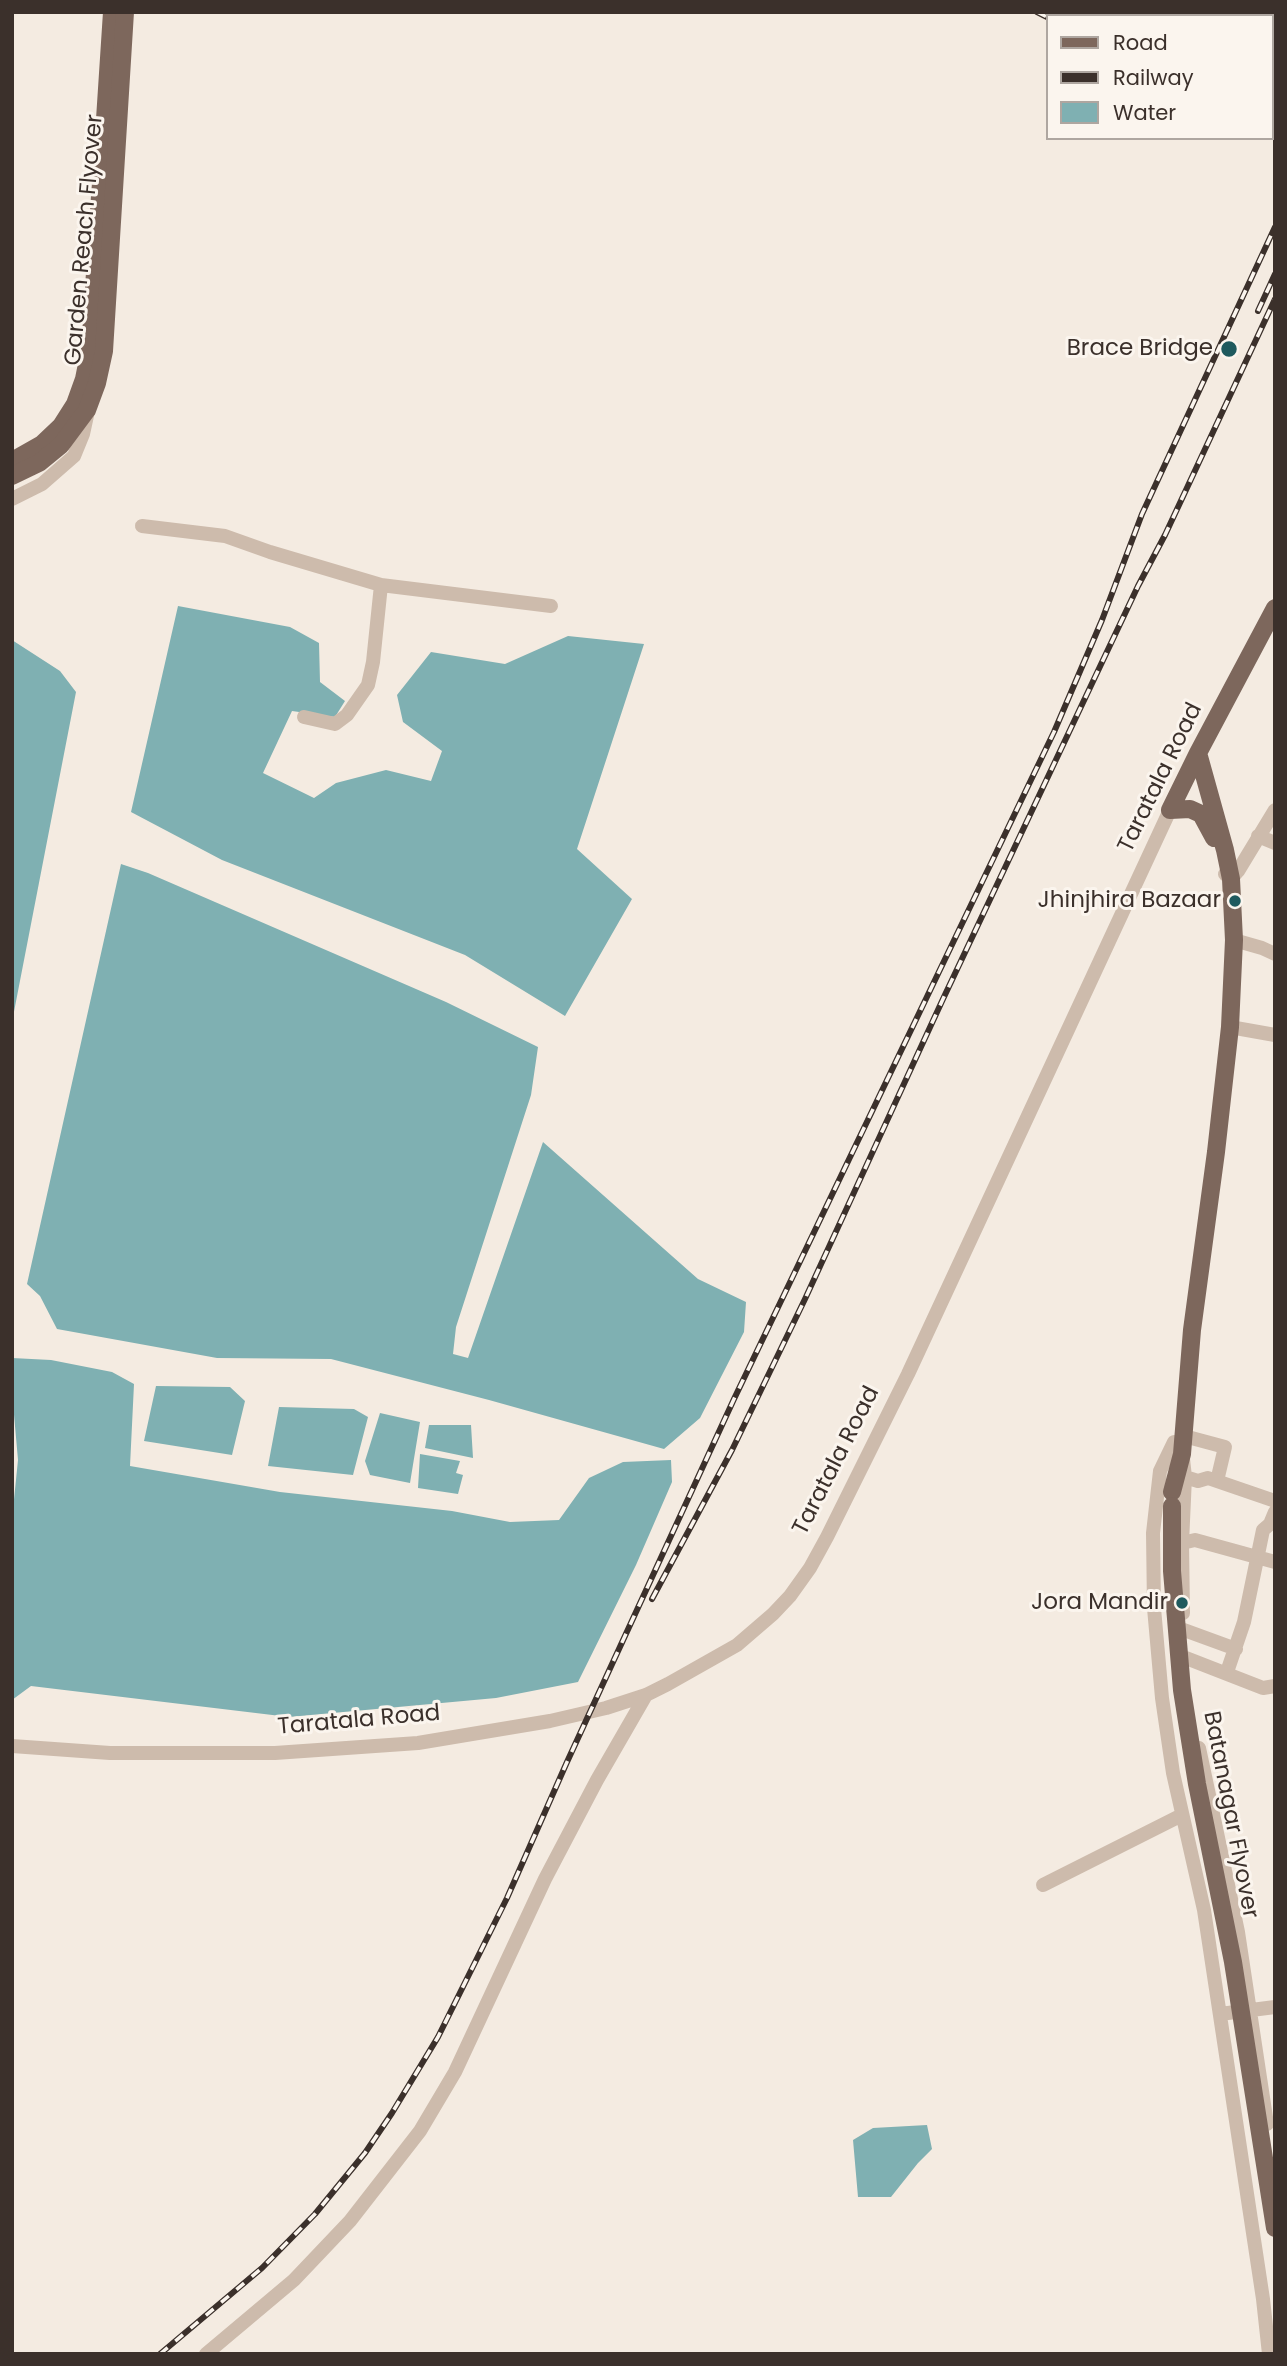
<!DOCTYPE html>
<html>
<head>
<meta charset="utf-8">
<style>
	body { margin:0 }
	#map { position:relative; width:1287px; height:2366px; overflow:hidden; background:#f4ebe1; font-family:Poppins,sans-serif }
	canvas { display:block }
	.frame { position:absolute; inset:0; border:14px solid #3b302b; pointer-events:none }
	.legend { position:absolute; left:1046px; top:14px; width:228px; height:126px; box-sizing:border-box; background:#fbf5ee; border:2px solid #aea6a0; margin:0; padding:9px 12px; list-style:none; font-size:21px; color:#3b302b }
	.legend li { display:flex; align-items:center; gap:14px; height:35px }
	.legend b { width:35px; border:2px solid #aea6a0 }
</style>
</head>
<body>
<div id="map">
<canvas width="1287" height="2366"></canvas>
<div class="frame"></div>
<ul class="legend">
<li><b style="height:9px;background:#7d675c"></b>Road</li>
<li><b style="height:9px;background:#3b302b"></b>Railway</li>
<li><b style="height:19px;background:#7fb0b2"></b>Water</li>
</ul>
</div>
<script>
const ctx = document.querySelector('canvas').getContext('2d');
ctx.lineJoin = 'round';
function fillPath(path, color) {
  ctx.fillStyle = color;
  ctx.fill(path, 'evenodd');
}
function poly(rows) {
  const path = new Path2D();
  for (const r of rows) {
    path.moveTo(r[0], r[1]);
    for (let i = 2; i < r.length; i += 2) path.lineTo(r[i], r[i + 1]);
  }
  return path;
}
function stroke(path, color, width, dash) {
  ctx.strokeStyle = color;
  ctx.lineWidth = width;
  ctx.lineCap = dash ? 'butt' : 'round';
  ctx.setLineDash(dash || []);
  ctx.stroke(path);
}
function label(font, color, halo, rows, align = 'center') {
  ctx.font = font + ' Poppins,sans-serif';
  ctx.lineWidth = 6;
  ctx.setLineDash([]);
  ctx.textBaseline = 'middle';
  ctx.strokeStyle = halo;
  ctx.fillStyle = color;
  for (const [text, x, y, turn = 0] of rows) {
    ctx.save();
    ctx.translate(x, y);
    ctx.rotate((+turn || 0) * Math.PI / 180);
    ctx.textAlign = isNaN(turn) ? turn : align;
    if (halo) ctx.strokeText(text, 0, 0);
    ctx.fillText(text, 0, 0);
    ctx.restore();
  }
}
const water = poly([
	[178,606,290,627,319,643,320,682,345,701,335,717,292,711,263,773,314,798,336,783,386,770,431,781,442,751,403,722,397,695,431,652,505,664,568,636,644,644,577,849,632,899,565,1016,465,955,222,860,131,812],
	[12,640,60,671,76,692,12,1022],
	[121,864,148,873,446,1002,538,1047,531,1095,456,1327,453,1354,468,1358,543,1142,698,1279,746,1302,744,1332,700,1418,664,1449,489,1400,331,1359,217,1358,57,1329,40,1296,27,1284],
	[12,1358,51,1360,112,1372,134,1384,130,1466,280,1492,452,1511,510,1522,559,1520,589,1478,623,1462,671,1460,672,1482,636,1565,578,1682,496,1698,289,1717,31,1686,12,1700,12,1519,18,1460,12,1392],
	[156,1386,230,1387,245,1401,232,1455,144,1441],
	[279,1407,354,1409,368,1417,353,1475,268,1466],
	[380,1413,420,1422,410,1483,370,1475,365,1461],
	[429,1425,471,1425,473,1458,425,1448],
	[420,1454,460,1461,456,1473,463,1475,458,1494,418,1488],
	[927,2125,932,2149,918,2163,891,2197,858,2197,853,2140,873,2128]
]);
const minor = poly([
	[12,499,42,484,74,456,83,434,88,411],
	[142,526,225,536,270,552,381,585,551,606],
	[304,717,335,724,347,715,368,685,373,662,381,585],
	[1258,836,1275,843],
	[1225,874,1231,879,1238,871,1275,810],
	[1234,940,1262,948,1275,954],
	[1230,1027,1275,1035],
	[1184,1436,1225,1447,1217,1481],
	[1174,1442,1160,1471,1153,1533,1154,1608,1162,1698,1173,1773,1204,1910,1263,2299,1269,2354],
	[1183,1459,1185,1477,1182,1543,1183,1613],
	[1185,1477,1198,1481,1208,1478,1275,1501],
	[1182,1543,1195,1540,1275,1562],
	[1184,1630,1236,1649],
	[1186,1658,1263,1688,1275,1686],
	[1227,1672,1244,1622,1263,1530,1270,1524,1275,1512],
	[12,1746,110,1753,275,1753,418,1743,550,1721,606,1708,646,1695,668,1684,737,1645,773,1614,790,1596,810,1568,827,1537,908,1374,1170,810],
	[1199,1748,1238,1932,1267,2124],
	[1043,1885,1182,1815],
	[1220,2014,1275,2007],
	[206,2354,294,2280,350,2221,420,2131,455,2072,545,1879,597,1780,646,1695]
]);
const major = poly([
	[12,461,42,444,61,426,75,404,84,379,90,349,112,12],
	[1170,810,1190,809,1201,814,1214,838],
	[1170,810,1198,753,1275,608],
	[1172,1492,1182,1454,1192,1330,1216,1152,1230,1027,1234,940,1231,879,1225,850,1198,753]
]);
const rail = poly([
	[1037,12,1047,17],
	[1271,59,1275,57],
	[1258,311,1275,274],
	[652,1599,732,1450,805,1299,943,999,1138,586,1165,535,1275,299],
	[160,2354,262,2268,315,2214,365,2153,392,2113,438,2037,507,1898,567,1762,734,1399,1054,732,1102,620,1142,514,1275,227]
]);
const majorBridge = poly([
	[12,476,39,463,61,445,87,410,97,383,104,351,125,12],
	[1172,1506,1172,1571,1182,1690,1197,1784,1233,1962,1275,2228]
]);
const markers = [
	[1229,349,9,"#1f5a5e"],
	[1235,901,7,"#1f5a5e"],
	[1182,1603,7,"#1f5a5e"]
];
const streetNames = [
	["Garden Reach Flyover",85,240,-85],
	["Taratala Road",1161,778,-64],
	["Taratala Road",837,1461,-63],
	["Taratala Road",359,1721,-5],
	["Batanagar Flyover",1230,1815,79]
];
const poiNames = [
	["Brace Bridge",1213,349],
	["Jhinjhira Bazaar",1221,901],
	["Jora Mandir",1168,1603]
];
fillPath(water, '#7fb0b2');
stroke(minor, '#cdbbac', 14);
stroke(major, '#7d675c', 18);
stroke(rail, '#3b302b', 6);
stroke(rail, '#fbf5ee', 3.5, [10]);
stroke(majorBridge, '#7d675c', 18);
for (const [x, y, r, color] of markers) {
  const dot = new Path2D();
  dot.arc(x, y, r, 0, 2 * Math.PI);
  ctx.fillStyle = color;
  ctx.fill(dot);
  stroke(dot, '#fbf5ee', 2.5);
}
label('23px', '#3b302b', '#fbf5ee', streetNames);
label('23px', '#3b302b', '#fbf5ee', poiNames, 'right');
</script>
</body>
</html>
